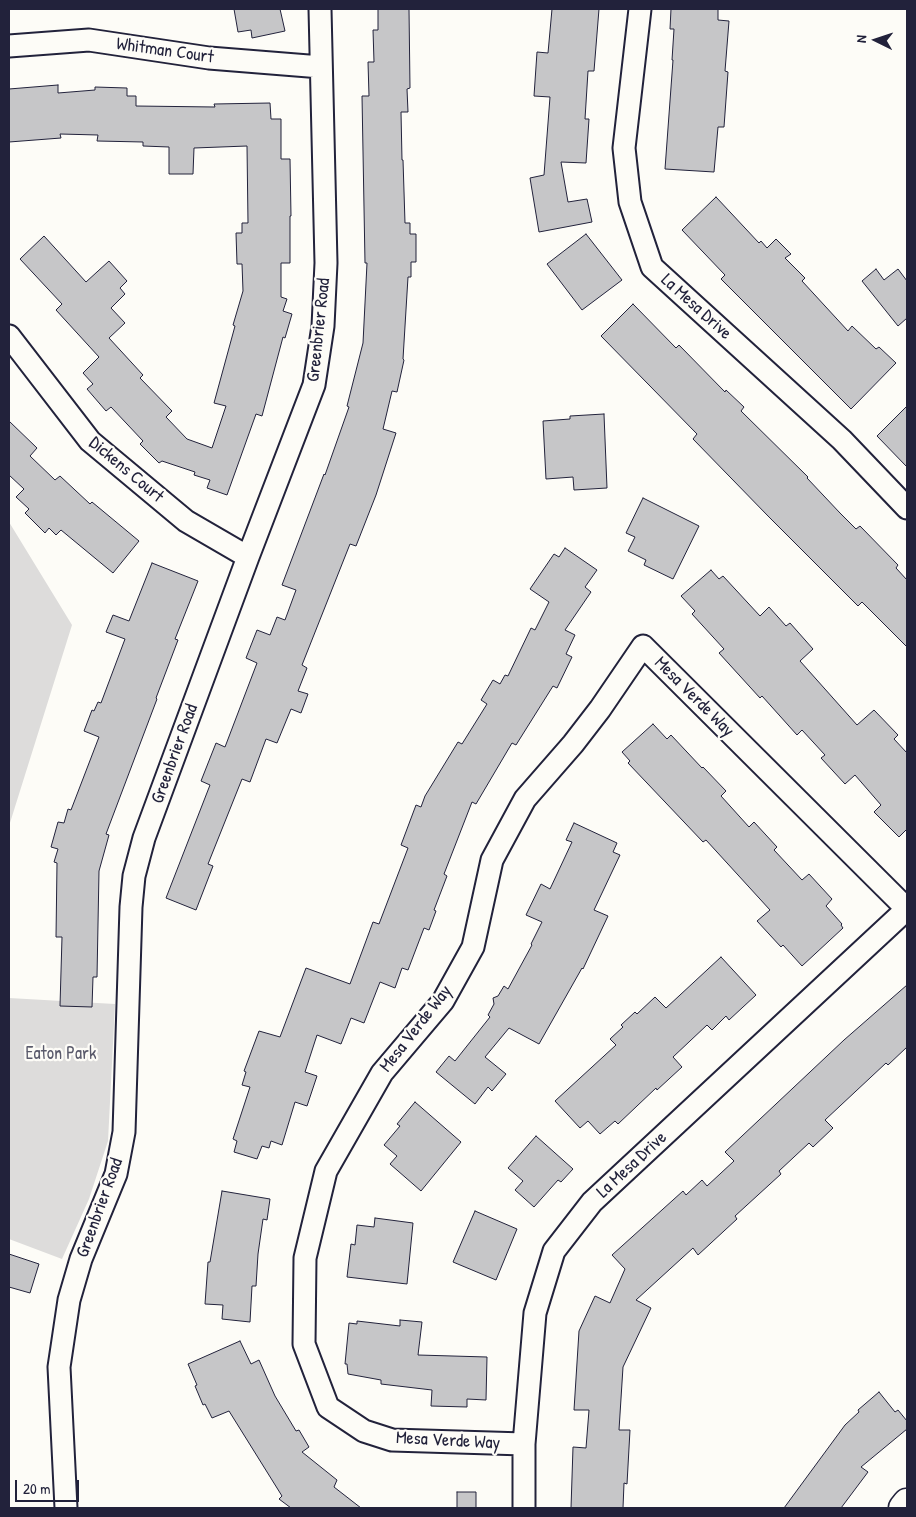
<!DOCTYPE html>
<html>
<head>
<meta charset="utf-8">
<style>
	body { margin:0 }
	#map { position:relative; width:916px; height:1517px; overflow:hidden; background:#fdfcf7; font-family:"Patrick Hand",sans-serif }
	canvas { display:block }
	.frame { position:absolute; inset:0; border:10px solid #22223b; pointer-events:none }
	.north { position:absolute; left:851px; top:15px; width:50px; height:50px; -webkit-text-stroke:4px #fdfcf7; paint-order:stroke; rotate:274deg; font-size:14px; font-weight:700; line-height:20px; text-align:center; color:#22223b }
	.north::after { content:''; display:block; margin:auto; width:18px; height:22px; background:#22223b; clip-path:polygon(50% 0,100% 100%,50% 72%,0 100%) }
	.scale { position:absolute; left:15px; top:1480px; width:64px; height:22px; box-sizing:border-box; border:2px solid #22223b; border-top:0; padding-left:6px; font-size:15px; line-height:18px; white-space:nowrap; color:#22223b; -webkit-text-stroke:4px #fdfcf7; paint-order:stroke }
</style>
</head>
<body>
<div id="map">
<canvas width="916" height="1517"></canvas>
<div class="frame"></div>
<div class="north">N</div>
<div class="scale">20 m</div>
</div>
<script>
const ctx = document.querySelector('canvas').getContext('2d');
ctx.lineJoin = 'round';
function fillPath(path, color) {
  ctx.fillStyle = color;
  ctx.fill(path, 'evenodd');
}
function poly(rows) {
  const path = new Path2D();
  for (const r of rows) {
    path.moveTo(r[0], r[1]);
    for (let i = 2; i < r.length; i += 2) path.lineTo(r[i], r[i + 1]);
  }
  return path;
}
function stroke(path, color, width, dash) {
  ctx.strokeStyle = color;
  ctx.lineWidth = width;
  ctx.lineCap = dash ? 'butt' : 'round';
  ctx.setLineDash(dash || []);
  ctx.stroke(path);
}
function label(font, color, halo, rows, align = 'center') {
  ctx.font = font + ' "Patrick Hand",sans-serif';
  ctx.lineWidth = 4.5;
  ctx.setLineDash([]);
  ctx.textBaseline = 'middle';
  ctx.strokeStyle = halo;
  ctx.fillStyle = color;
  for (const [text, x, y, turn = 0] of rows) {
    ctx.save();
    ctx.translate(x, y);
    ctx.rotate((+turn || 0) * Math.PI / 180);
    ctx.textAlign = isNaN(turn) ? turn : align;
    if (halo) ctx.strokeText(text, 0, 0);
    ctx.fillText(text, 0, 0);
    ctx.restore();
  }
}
const green = poly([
	[9,522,72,625,9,826],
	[9,998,115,1004,108,1141,89,1199,62,1259,9,1239]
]);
const building = poly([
	[234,9,280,9,285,31,252,38,251,30,238,32,234,9],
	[378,9,409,9,410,88,407,89,408,112,401,112,402,160,403,160,405,223,410,223,410,234,416,234,416,262,411,262,411,277,408,277,403,359,404,360,397,392,392,391,383,429,396,433,376,495,356,546,350,544,302,665,307,668,298,691,308,694,301,713,291,709,277,743,266,739,250,782,242,779,208,864,213,866,196,910,166,898,210,785,201,781,216,743,225,747,257,663,246,658,257,630,270,635,277,617,285,620,296,590,282,585,324,474,325,475,349,407,347,406,363,343,367,263,365,263,362,96,369,96,368,62,374,62,373,30,378,30,378,9],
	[552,9,599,9,594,71,588,71,585,119,589,119,586,163,561,162,568,202,587,199,592,222,539,232,530,178,544,175,550,97,534,96,537,52,548,53,552,9],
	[671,9,718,9,718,20,729,21,725,71,728,72,724,127,718,127,714,172,665,169,673,60,672,60,674,29,670,29,671,9],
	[58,85,58,93,95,90,95,87,127,88,127,96,136,96,136,106,215,107,214,104,270,103,271,119,281,119,281,159,290,159,291,216,290,216,290,263,281,263,281,297,287,299,283,311,292,314,285,338,283,337,262,416,256,414,227,495,207,488,210,480,194,475,195,472,162,461,159,463,140,444,143,441,111,407,106,411,87,389,93,384,83,373,99,357,56,310,62,304,20,259,44,236,86,282,109,261,127,281,120,288,125,294,111,308,125,323,109,338,143,375,140,378,172,411,166,417,187,439,212,448,226,406,214,403,235,326,233,325,243,291,242,264,237,264,236,233,242,233,242,223,248,223,247,146,194,148,193,174,169,174,169,147,143,146,143,142,97,141,98,135,60,134,61,138,9,142,9,89,58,85],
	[716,197,759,243,761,241,767,248,776,239,791,254,785,258,805,278,802,281,848,331,852,326,876,349,879,347,896,363,851,409,721,279,725,275,682,230,716,197],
	[586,234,622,280,582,310,547,264,586,234],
	[876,269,884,280,898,269,907,281,907,318,898,326,862,281,876,269],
	[633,304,676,348,679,345,725,392,726,390,744,407,741,411,808,477,807,478,840,513,856,529,860,526,898,565,896,568,907,580,907,647,862,602,858,606,768,516,693,439,697,434,601,336,633,304],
	[907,406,907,467,877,436,907,406],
	[604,414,607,488,574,490,573,477,546,479,543,421,570,419,570,416,604,414],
	[9,421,37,448,30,456,55,480,60,476,90,504,92,502,139,541,113,573,61,530,56,535,49,528,45,533,25,513,29,509,16,497,24,489,9,475,9,421],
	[643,498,699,526,673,579,644,565,646,560,628,551,635,537,626,533,643,498],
	[565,548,597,570,585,587,591,592,565,630,575,635,566,654,572,657,557,688,553,686,516,745,512,743,476,804,472,802,444,874,447,876,434,910,436,911,429,930,424,928,408,970,402,968,395,988,380,982,364,1023,351,1018,341,1044,317,1035,305,1072,317,1076,307,1106,295,1102,282,1145,271,1141,269,1148,262,1146,257,1159,234,1152,237,1141,233,1139,250,1087,242,1085,246,1072,244,1071,259,1031,280,1037,306,968,350,984,373,922,379,924,408,848,401,845,416,805,421,807,425,796,458,742,462,744,487,704,481,700,493,680,500,684,505,675,508,676,531,628,535,630,549,602,530,589,554,554,559,557,565,548],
	[152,563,198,581,175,639,178,640,156,698,157,699,106,834,109,835,99,871,97,977,93,977,92,1007,60,1006,62,937,56,937,57,863,54,862,58,849,51,847,58,822,64,823,68,809,71,810,99,737,84,731,92,710,94,711,98,702,101,703,125,639,106,632,113,615,129,621,152,563],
	[711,570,719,579,723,576,760,616,769,607,786,626,790,623,813,649,800,661,857,725,874,710,898,735,894,739,907,753,907,829,899,837,874,812,881,805,855,775,845,784,821,758,825,755,802,730,797,735,762,696,760,698,719,653,724,649,692,614,695,611,681,596,711,570],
	[653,724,667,739,671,735,702,768,703,767,726,791,721,796,749,827,754,822,777,847,774,850,802,880,809,874,832,899,826,906,842,924,841,925,843,928,802,966,783,945,781,947,757,921,770,910,706,840,703,842,628,763,630,761,622,752,653,724],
	[574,823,617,843,613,852,620,855,594,910,608,916,583,969,582,968,539,1044,509,1028,485,1057,506,1074,492,1091,488,1087,475,1104,436,1072,449,1056,455,1061,490,1017,488,1015,494,1004,493,998,498,996,504,986,508,989,532,945,531,944,542,922,526,915,541,884,550,889,572,842,566,840,574,823],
	[721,957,756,995,729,1020,726,1016,712,1030,707,1025,673,1057,682,1067,657,1090,656,1088,618,1124,615,1121,600,1134,588,1121,580,1128,555,1101,616,1045,610,1039,623,1027,621,1025,635,1012,637,1014,655,997,666,1008,721,957],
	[907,985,907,1047,888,1065,886,1063,825,1120,833,1128,813,1147,809,1143,779,1171,781,1174,735,1216,737,1219,698,1255,693,1248,636,1300,651,1308,623,1367,619,1430,630,1430,627,1484,624,1483,623,1508,571,1508,573,1447,586,1448,589,1410,574,1410,579,1331,595,1296,610,1303,625,1269,612,1255,683,1191,686,1195,702,1180,707,1186,734,1161,725,1152,844,1040,907,985],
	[415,1102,461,1142,421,1191,390,1164,397,1156,384,1145,400,1126,397,1124,415,1102],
	[536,1136,573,1169,561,1182,558,1180,534,1207,515,1190,523,1181,508,1168,536,1136],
	[222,1191,270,1199,267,1220,263,1219,258,1254,256,1286,252,1286,250,1322,222,1319,223,1305,205,1304,208,1262,210,1262,222,1191],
	[475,1211,517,1229,496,1280,453,1262,475,1211],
	[375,1218,413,1223,407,1284,347,1277,351,1244,355,1245,357,1225,374,1227,375,1218],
	[9,1254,39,1264,30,1293,9,1287,9,1254],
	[400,1320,422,1322,418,1355,487,1357,486,1400,467,1399,467,1407,431,1406,432,1390,381,1384,381,1380,348,1374,347,1364,345,1364,349,1323,357,1324,357,1321,400,1326,400,1320],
	[240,1341,251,1364,259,1360,275,1396,296,1431,299,1430,309,1447,302,1452,337,1480,334,1487,361,1508,291,1508,279,1499,282,1496,229,1411,212,1418,205,1404,203,1405,195,1386,197,1385,188,1364,240,1341],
	[879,1392,895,1412,898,1410,907,1421,907,1429,861,1467,868,1472,841,1508,784,1508,845,1425,859,1412,858,1410,879,1392],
	[457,1492,476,1492,476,1508,457,1508,457,1492]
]);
const minor = poly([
	[640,9,624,148,630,202,652,267,842,440,907,508],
	[9,46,89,40,209,58,321,67],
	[9,336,90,441,186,521,248,557],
	[524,1444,392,1440,364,1431,328,1407,304,1344,305,1258,326,1171,382,1073,443,1001,473,947,492,860,525,799,573,744,600,709,643,646,907,909],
	[66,1508,59,1367,69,1300,81,1259,116,1174,124,1132,131,907,134,876,144,838,248,557,314,385,323,326,326,263,320,9],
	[524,1508,524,1444,535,1313,554,1251,592,1202,907,909]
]);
const secondary = poly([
	[903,1508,907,1503]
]);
const streetNames = [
	["Whitman Court",165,51,8],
	["La Mesa Drive",696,307,42],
	["Greenbrier Road",319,330,-84],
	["Dickens Court",126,470,40],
	["Mesa Verde Way",694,697,45],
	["Greenbrier Road",175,754,-70],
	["Mesa Verde Way",416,1029,-52],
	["La Mesa Drive",632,1165,-43],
	["Greenbrier Road",100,1208,-70],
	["Mesa Verde Way",448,1441,3]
];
const parkNames = [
	["Eaton Park",61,1054]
];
fillPath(green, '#dddcdb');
fillPath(building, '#c6c6c8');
stroke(building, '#22223b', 1);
stroke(minor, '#22223b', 25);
stroke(secondary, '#22223b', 31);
stroke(minor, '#fdfcf7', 21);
stroke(secondary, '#fdfcf7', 28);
label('18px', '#22223b', '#fdfcf7', streetNames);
label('18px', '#5a5a6b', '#fdfcf7', parkNames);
</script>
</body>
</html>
